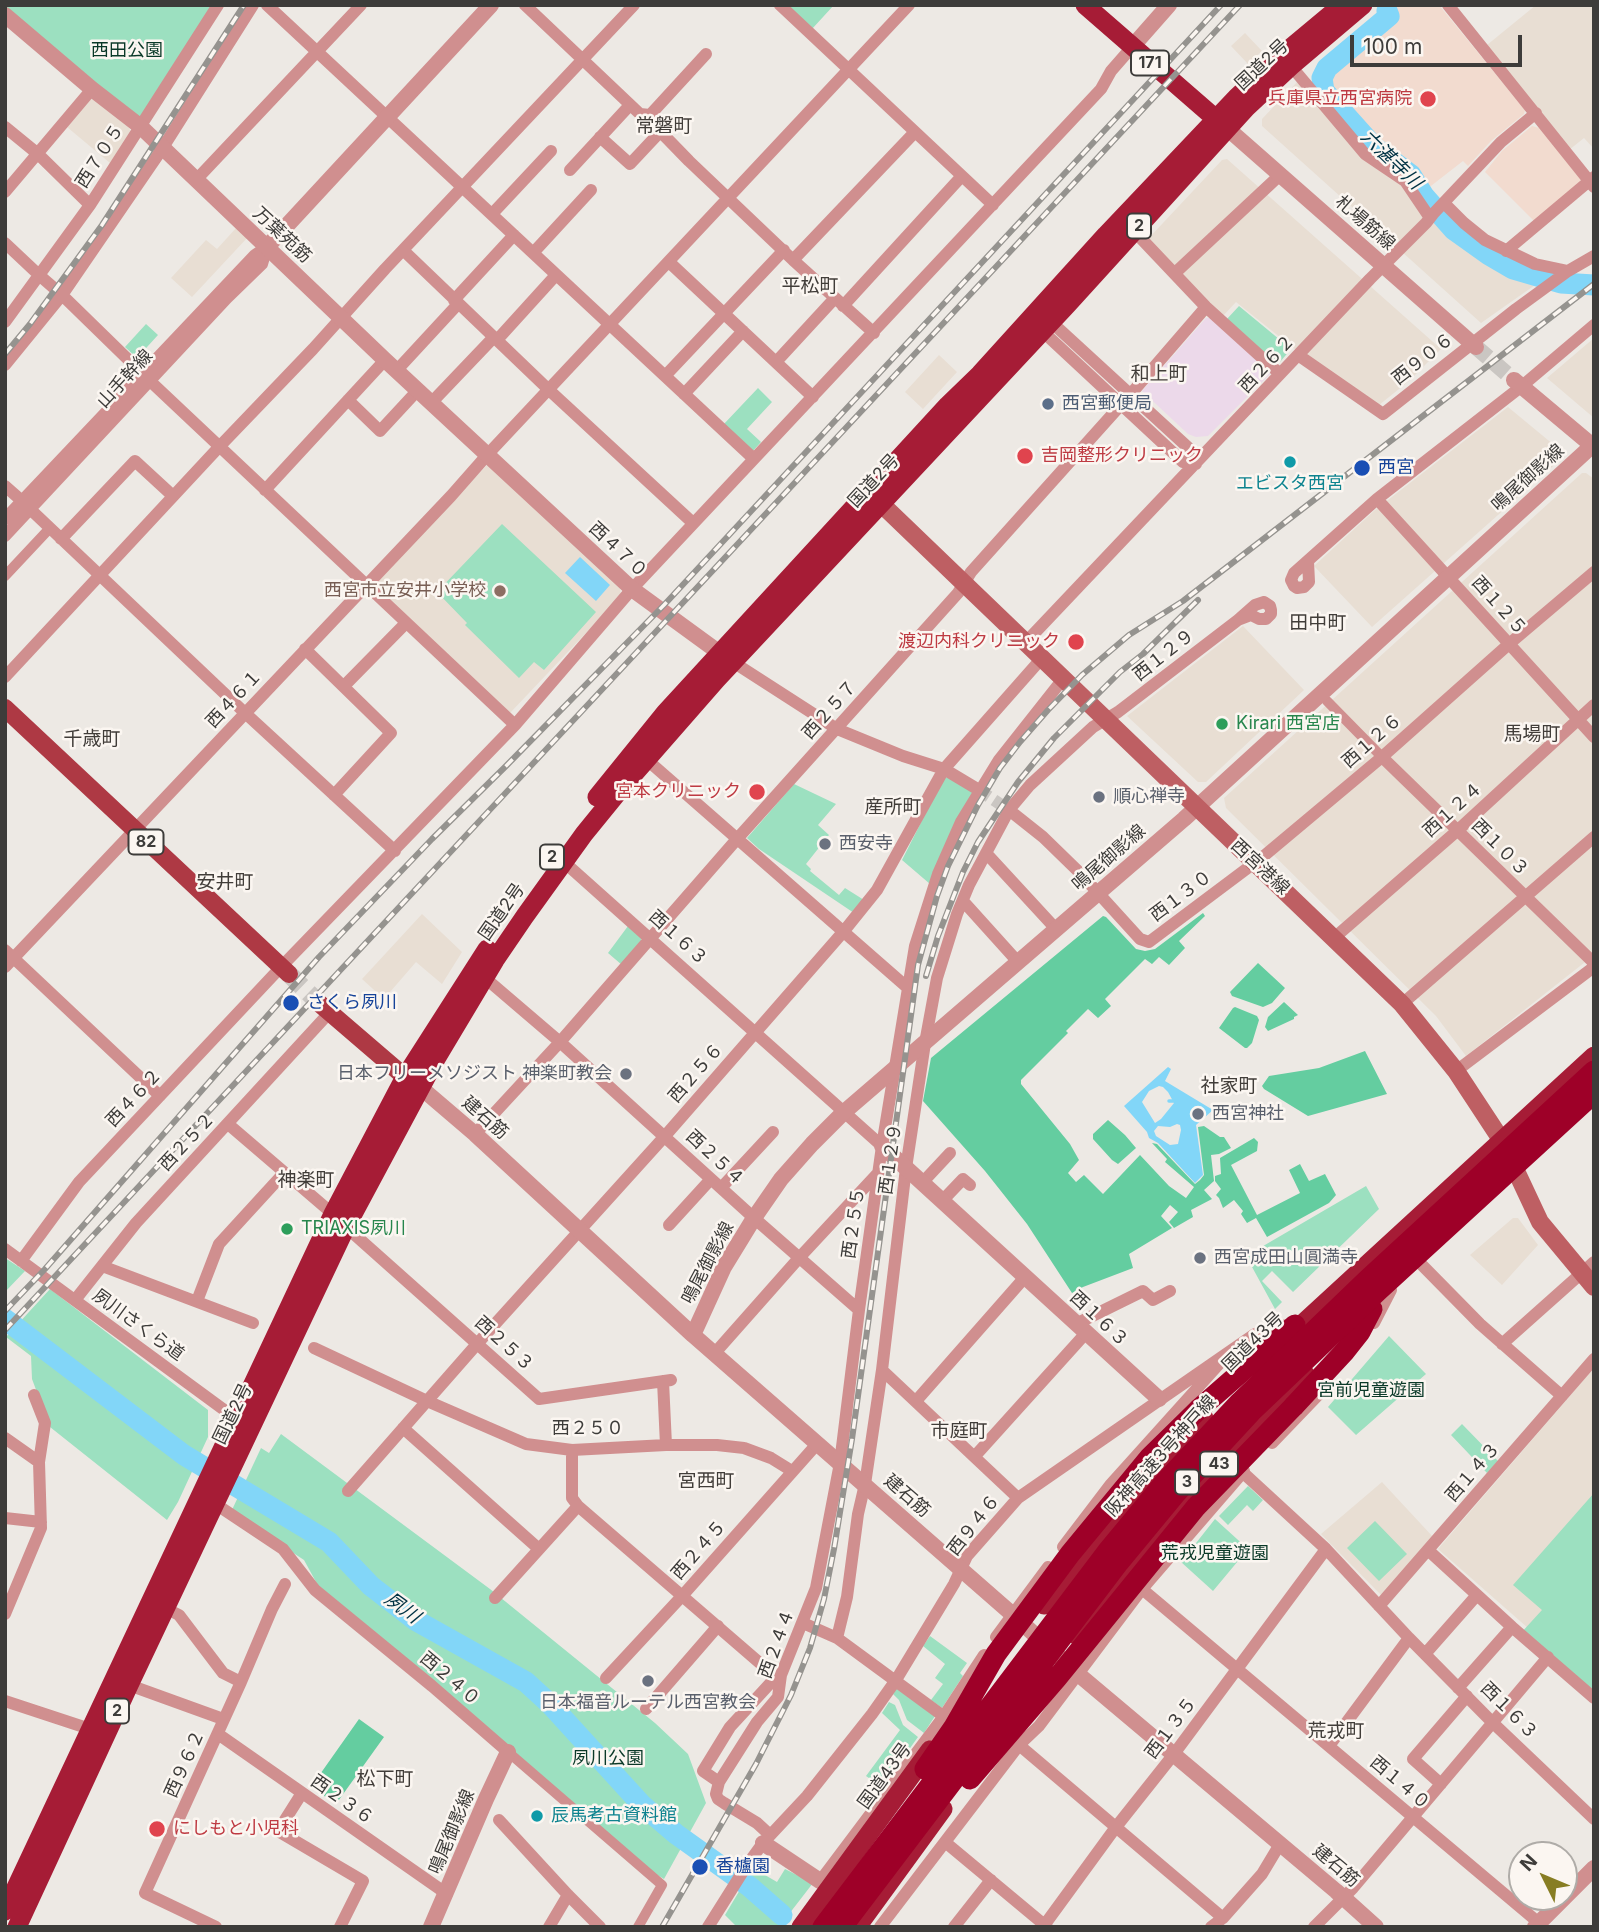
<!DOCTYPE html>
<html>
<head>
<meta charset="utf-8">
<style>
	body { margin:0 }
	#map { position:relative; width:1599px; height:1932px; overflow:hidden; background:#ede9e4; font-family:Inter,sans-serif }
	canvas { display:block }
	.frame { position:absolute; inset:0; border:7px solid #3d3c3a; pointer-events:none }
	.north { position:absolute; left:1508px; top:1841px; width:70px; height:70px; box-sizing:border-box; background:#fbf6f1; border:2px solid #afaca8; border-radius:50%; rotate:313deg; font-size:19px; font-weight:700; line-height:28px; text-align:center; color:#3d3c3a }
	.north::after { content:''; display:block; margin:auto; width:24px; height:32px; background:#877d23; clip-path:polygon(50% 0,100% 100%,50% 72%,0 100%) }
	.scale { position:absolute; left:1350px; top:35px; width:172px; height:32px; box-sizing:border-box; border:4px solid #3d3c3a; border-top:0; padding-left:9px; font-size:21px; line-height:24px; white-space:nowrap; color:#3d3c3a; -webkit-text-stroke:5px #fbf6f1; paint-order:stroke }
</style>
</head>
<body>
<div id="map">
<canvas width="1599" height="1932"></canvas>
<div class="frame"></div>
<div class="north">N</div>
<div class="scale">100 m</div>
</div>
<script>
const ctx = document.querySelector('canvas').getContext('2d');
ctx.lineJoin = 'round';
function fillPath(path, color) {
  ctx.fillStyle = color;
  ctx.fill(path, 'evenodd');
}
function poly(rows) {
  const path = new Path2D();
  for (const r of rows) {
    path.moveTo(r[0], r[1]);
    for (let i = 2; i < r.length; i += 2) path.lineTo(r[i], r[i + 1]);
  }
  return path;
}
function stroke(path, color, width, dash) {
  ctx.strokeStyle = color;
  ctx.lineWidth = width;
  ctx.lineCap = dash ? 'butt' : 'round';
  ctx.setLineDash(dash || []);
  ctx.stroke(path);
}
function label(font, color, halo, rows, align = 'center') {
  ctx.font = font + ' Inter,"Noto Sans JP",sans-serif';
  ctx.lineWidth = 5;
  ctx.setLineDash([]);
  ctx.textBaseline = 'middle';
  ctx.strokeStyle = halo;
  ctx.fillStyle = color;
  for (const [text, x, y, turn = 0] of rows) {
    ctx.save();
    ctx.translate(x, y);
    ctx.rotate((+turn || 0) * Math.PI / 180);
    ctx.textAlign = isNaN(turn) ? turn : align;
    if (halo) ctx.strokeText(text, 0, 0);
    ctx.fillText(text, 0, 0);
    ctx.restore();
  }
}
const built = poly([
	[1536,5,1594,5,1594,149,1584,138,1569,150,1487,45],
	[1245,33,1262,51,1248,64,1231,46],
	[1298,81,1402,183,1421,213,1440,222,1506,276,1535,285,1481,323,1262,126,1262,119],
	[92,96,129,125,130,131,110,163,67,127],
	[1227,159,1441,349,1409,381,1379,405,1296,350,1236,302,1223,316,1148,239,1222,160],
	[237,227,248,237,192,297,171,278,206,240,217,249],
	[1594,338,1594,418,1547,378],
	[939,355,957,372,923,409,905,392],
	[1508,407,1560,450,1561,459,1372,627,1314,566,1375,510],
	[488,464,620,587,621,596,510,713,373,585],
	[1582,473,1586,473,1594,479,1594,955,1466,1056,1436,1016,1226,808,1224,798],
	[1243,626,1304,690,1206,782,1198,782,1127,716],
	[422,914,462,952,442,984,416,962,384,999,362,979],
	[1513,1218,1518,1218,1538,1245,1502,1285,1470,1255],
	[1594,1368,1594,1686,1438,1549],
	[1382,1482,1434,1538,1382,1596,1321,1534]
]);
const industrial = poly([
	[1206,318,1211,318,1272,372,1208,436,1196,437,1188,434,1142,391]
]);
const medical = poly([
	[1389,5,1439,5,1525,110,1524,114,1491,141,1468,166,1463,161,1427,189,1414,170,1382,147,1331,87,1328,80,1333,72,1382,30,1373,18],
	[1532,126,1539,128,1582,178,1582,183,1535,222,1485,172,1502,151]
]);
const green = poly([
	[5,5,212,5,141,116,135,117,5,8],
	[792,5,834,5,812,29,789,8],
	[1239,306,1291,349,1280,362,1274,361,1226,320],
	[146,324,158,335,137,358,125,347],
	[758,388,772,402,747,429,761,442,753,451,723,425],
	[502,524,596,612,544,670,534,662,519,678,465,625,467,623,437,592],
	[947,777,973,792,930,884,902,860,943,779],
	[794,784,836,804,818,825,829,835,806,864,811,869,810,871,839,895,845,888,864,900,854,913,759,849,747,838],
	[628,926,641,937,641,943,622,965,608,953],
	[1366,1186,1379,1209,1293,1292,1272,1271,1262,1281,1282,1302,1275,1309,1246,1256],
	[5,1258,25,1271,5,1292],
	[50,1289,208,1410,208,1437,178,1502,167,1520,50,1427,32,1379,31,1356,6,1337],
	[1389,1336,1426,1374,1356,1435,1328,1407],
	[1462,1424,1498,1461,1487,1473,1451,1435],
	[281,1434,490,1589,655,1723,688,1754,706,1803,664,1879,654,1873,321,1591,304,1560,231,1512,261,1448,269,1453],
	[1248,1486,1263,1500,1253,1511,1247,1505,1228,1525,1219,1516],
	[1594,1493,1594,1696,1520,1634,1542,1610,1513,1585],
	[1215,1519,1248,1549,1213,1591,1181,1562],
	[1375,1521,1407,1554,1379,1581,1347,1548],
	[930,1636,967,1663,960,1673,963,1676,942,1708,931,1700,943,1684,935,1678,945,1664,923,1646],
	[897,1688,935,1716,924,1733,907,1720,899,1700,893,1694],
	[889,1702,895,1705,903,1725,918,1737,882,1787,866,1776,900,1730,882,1713],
	[753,1868,777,1882,785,1869,813,1883,779,1927,737,1927,725,1915]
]);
const forest = poly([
	[1203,913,1205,916,1179,941,1185,948,1169,965,1159,957,1152,964,1145,959,1105,999,1111,1006,1098,1018,1088,1009,1066,1031,1068,1033,1021,1080,1021,1084,1070,1144,1079,1160,1068,1173,1076,1182,1084,1175,1103,1194,1140,1155,1169,1186,1186,1198,1194,1187,1165,1162,1167,1159,1152,1143,1157,1144,1195,1184,1200,1180,1204,1175,1198,1127,1204,1126,1220,1137,1224,1137,1231,1148,1219,1154,1211,1155,1214,1181,1204,1190,1212,1199,1191,1210,1193,1217,1174,1228,1169,1222,1178,1212,1170,1205,1161,1216,1172,1228,1129,1254,1133,1268,1083,1287,1072,1293,1027,1224,985,1171,923,1101,931,1058,1103,916,1106,917,1136,949,1145,951,1155,949],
	[1258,963,1285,988,1272,1003,1263,1007,1232,996,1230,992],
	[1284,1002,1298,1015,1294,1017,1294,1019,1268,1031,1265,1027,1268,1017],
	[1235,1007,1257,1016,1259,1020,1252,1043,1247,1048,1245,1048,1219,1028,1233,1008],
	[1365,1051,1387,1094,1308,1116,1264,1089,1262,1086,1269,1076,1319,1068],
	[1108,1120,1125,1135,1136,1148,1118,1164,1112,1160,1093,1139,1093,1134],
	[1254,1138,1258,1142,1257,1151,1231,1165,1257,1215,1300,1193,1289,1170,1300,1164,1309,1181,1325,1174,1336,1195,1329,1203,1267,1237,1256,1218,1247,1223,1241,1214,1243,1211,1234,1200,1223,1208,1219,1198,1216,1195,1221,1189,1215,1181,1215,1176,1221,1174,1220,1158],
	[359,1719,384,1737,336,1804,311,1787]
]);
const water = poly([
	[580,557,610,585,596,601,565,573],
	[1168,1067,1171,1069,1165,1081,1213,1110,1196,1125,1203,1175,1195,1183,1158,1143,1149,1138,1147,1132,1124,1106],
	[1159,1086,1163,1087,1168,1092,1174,1103,1161,1119,1155,1123,1142,1102,1149,1091],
	[1177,1124,1180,1125,1181,1130,1178,1144,1170,1145,1156,1136,1154,1131,1158,1126,1170,1127]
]);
const stream = poly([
	[1169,1101,1174,1101]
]);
const river = poly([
	[1387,11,1389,16,1327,68,1322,78,1324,91,1375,148,1411,175,1424,196,1454,230,1489,255,1513,269,1561,283,1594,285],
	[5,1319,184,1455,329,1542,371,1586,415,1620,526,1682,550,1704,642,1805,676,1834,750,1887,782,1915]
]);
const minorTunnel = poly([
	[979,790,1009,810]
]);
const tertiaryTunnel = poly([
	[1476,347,1514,380]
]);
const primaryTunnel = poly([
	[289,974,320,1004]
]);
const pedestrian = poly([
	[5,576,50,528],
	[1327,701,1382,757],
	[508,1752,662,1885,638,1927]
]);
const minor = poly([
	[267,5,754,459],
	[525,5,640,114,650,115,654,125,689,161,793,260,874,333],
	[780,5,993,205],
	[1448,5,1594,187],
	[1291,66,1365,154,1405,181,1430,218],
	[650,115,706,54],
	[5,127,38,154,90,205],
	[600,137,630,164,660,132],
	[570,170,630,105],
	[196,180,361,5],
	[5,192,92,89],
	[1444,203,1464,223,1485,240,1535,264,1568,271,1594,256],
	[492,214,551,151],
	[1134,231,1206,307,1280,374],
	[5,243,39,275,62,295,142,373],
	[404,251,549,390,693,523],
	[1506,251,1594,177],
	[533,253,591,190],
	[793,260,915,132],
	[669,262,813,397],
	[1175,273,1280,175],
	[454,300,514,235],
	[843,306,961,177],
	[1048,319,1193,452,1196,464],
	[5,322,90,205,218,5],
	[1039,328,1183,462,1196,464],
	[497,340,556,275],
	[1298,355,1383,414,1516,309,1568,271],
	[776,362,835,298],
	[5,365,62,295,162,149,253,5],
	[397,370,458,304],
	[665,376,784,250],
	[150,381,515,725],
	[684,394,743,331],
	[348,400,380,431,418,390],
	[432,402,494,337],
	[5,486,22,501],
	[265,490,385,360],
	[1377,499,1594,737],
	[30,509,244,712,395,851],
	[5,519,255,255,267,247],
	[5,536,227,298,262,264,267,247],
	[61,539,135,461,173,496],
	[1308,561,1309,582,1304,587,1297,588,1294,586,1291,580,1294,573,1377,499,1522,386,1594,325],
	[1264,602,1270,606,1271,610,1271,614,1266,619,1259,619,1251,615,1238,620,1255,605,1264,602],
	[1026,642,1370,279,1426,223,1433,214,1501,142,1536,113],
	[305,649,391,733,334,795],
	[733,662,837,729,903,756,944,769,979,790],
	[5,677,219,447,313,349,385,269,634,5],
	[344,686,406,623],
	[1382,757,1594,963],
	[646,759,909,989],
	[1009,810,1043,837,1080,873,1140,939,1149,942,1265,855,1382,757,1509,644,1594,572],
	[986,853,1056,929],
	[564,862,882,1146],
	[963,901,1018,962],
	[1334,938,1457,831,1594,705],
	[5,950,160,1096],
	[5,967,451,496,488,454,909,5],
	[484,977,560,1042,754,1218,859,1310],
	[1402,1004,1594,837],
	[1456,1071,1594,967],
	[228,1124,333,1214],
	[475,1134,560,1042,737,839,958,593,971,572,1136,388,1206,307],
	[922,1183,950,1153],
	[721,1188,773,1132],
	[942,1201,963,1179,970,1185],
	[669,1225,711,1179],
	[346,1227,539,1399,671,1380],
	[5,1249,242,1423],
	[21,1261,79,1182,281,967,515,725,632,589,1101,89,1111,71,1132,47],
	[1420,1263,1480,1324,1562,1396],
	[102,1266,253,1323],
	[75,1300,136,1223,330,1012],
	[197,1301,219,1244,284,1173],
	[1374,1323,1391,1290],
	[1076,1324,1143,1291,1153,1300,1170,1291],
	[1502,1344,1594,1262],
	[314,1348,427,1401,526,1444,572,1450,666,1445,717,1445,744,1448,771,1458,792,1471],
	[714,1354,799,1258,878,1173],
	[882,1370,1018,1498],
	[663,1381,666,1445],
	[916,1401,1026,1276],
	[403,1428,539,1549],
	[5,1438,39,1462],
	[1272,1443,1320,1393],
	[975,1456,1086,1333],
	[1238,1468,1326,1549,1409,1638,1492,1722,1594,1819],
	[348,1491,477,1344,665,1136,844,931,877,890,944,769,1042,658],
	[214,1503,283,1549,315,1590,432,1686,508,1752],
	[578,1506,776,1677],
	[5,1518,41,1522],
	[1063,1547,1111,1484,1219,1364],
	[1429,1551,1512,1627,1594,1698],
	[1142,1589,1539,1923],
	[495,1598,578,1506,572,1498,572,1450],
	[1379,1606,1594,1359],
	[165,1608,179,1615,223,1673,241,1682],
	[5,1614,41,1528,39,1462,45,1423,34,1395],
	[803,1623,837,1638,950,1721],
	[996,1637,1048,1567],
	[837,1638,847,1597,858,1514,865,1484,882,1370,906,1168,925,1043,937,978,957,914,969,885,1009,810,1030,785,1093,727,1118,712,1238,620],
	[1425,1654,1477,1595],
	[606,1678,683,1595,817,1444],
	[129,1685,223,1719],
	[1458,1688,1512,1627],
	[5,1701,90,1729],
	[646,1709,718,1626],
	[218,1734,447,1894],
	[1019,1745,1223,1918],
	[1329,1746,1409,1638],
	[719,1782,703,1771,730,1727,776,1677,781,1675],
	[1441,1784,1413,1759,1467,1696],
	[302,1793,278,1831,363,1881,340,1927],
	[499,1820,568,1895,600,1927],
	[770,1835,757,1823,724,1803,718,1799,716,1794,719,1782,757,1722,778,1697,781,1675,816,1588,840,1463,859,1310,882,1146,915,946,938,874,961,822,999,760,1063,679],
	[945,1842,1047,1927],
	[823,1883,820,1881,944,1716,984,1655],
	[216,1927,145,1893,241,1682,272,1609,285,1584],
	[549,1927,568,1895],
	[708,1927,747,1865,763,1843,807,1796,872,1714,896,1680,954,1584,967,1556,1018,1498,1255,1334,1276,1326,1294,1325],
	[880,1927,1019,1745,1039,1726,1142,1589,1244,1471],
	[954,1927,991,1880],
	[1043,1927,1116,1827,1174,1754,1326,1549],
	[1211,1927,1223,1918,1262,1874,1280,1844],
	[1314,1927,1353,1888,1548,1657]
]);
const tertiary = poly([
	[5,15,92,89,141,127,385,360,632,589,728,659],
	[1132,47,1169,5],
	[1228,129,1476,347],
	[267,247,491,5],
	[1514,380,1594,447],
	[420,1087,475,1134,693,1335,1012,1614,1078,1674,1336,1891,1376,1927],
	[882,1146,1159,1399],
	[693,1335,724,1267,754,1218,781,1179,812,1144,843,1113,1184,819,1594,444],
	[763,1843,820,1881],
	[431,1927,486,1799,508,1752],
	[1535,1927,1594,1868]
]);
const secondary = poly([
	[871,494,1402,1004,1456,1071,1502,1141,1540,1222,1594,1287]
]);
const primary = poly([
	[5,708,289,974],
	[320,1004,405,1077,416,1085]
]);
const trunk = poly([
	[1085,5,1224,126],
	[597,797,665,713,948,405,980,374,1106,235,1236,98,1282,55,1342,5],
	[1286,1339,1594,1056],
	[1044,1605,1193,1429,1204,1418],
	[1076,1635,1170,1516,1305,1374],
	[5,1911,333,1214,405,1077,487,949],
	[17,1927,129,1685,346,1227,437,1057,495,960,525,916,584,834,619,791,717,679,1067,305,1246,108,1291,66,1363,5],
	[801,1927,930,1750],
	[857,1927,943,1809]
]);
const motorway = poly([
	[1294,1406,1345,1351,1360,1332,1372,1309],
	[1199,1409,1295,1325]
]);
const rail = poly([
	[5,354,30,324,102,225,244,5],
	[926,976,938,936,963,872,978,842,1018,782,1054,738,1120,672,1143,654,1198,600],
	[5,1311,45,1269,319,957,432,839,506,766,664,605,1221,5],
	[5,1330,1240,5],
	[662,1927,756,1764,791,1695,810,1648,824,1599,834,1549,852,1439,918,965,937,896,948,866,978,805,1000,768,1020,742,1048,710,1082,675,1129,635,1183,601,1594,284]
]);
const motorwayBridge = poly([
	[925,1769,954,1727,996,1654,1070,1554,1150,1457,1199,1409],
	[970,1779,1057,1678,1196,1507,1294,1406],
	[823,1927,1107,1552,1165,1482,1240,1402,1368,1279,1594,1071],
	[842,1927,1119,1562,1176,1493,1251,1412,1378,1291,1594,1093]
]);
const markers = [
	[1428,99,9,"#e0444e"],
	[1048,404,7,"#5c6f8a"],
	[1025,456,9,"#e0444e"],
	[1290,462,7,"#0f9aa8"],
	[1362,468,9,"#1a4fb4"],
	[500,591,7,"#8d6e63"],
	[1076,642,9,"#e0444e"],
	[1222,724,7,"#2e9e5b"],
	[757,792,9,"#e0444e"],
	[1099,797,7,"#6b7280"],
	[825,844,7,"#6b7280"],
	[291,1003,9,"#1a4fb4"],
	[626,1074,7,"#6b7280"],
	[1198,1114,7,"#6b7280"],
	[287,1229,7,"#2e9e5b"],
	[1200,1258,7,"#6b7280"],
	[648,1681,7,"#6b7280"],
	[537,1816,7,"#0f9aa8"],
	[157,1829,9,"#e0444e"],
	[700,1867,9,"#1a4fb4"]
];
const shields = [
	[1150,63,38],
	[1139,226,24],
	[146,842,35],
	[552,857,24],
	[1219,1464,38],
	[1187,1482,24],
	[117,1711,24]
];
const shieldNames = [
	["171",1150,63],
	["2",1139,226],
	["82",146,842],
	["2",552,857],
	["43",1219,1464],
	["3",1187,1482],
	["2",117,1711]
];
const parkNames = [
	["西田公園",127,51],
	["宮前児童遊園",1371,1391],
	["荒戎児童遊園",1215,1554],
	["夙川公園",608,1759]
];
const streetNames = [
	["国道2号",1262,65,-43],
	["西７０５",100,156,-57],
	["札場筋線",1365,223,41],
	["万葉苑筋",282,235,43],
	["西９０６",1423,359,-38],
	["西２６２",1267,364,-47],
	["山手幹線",125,379,-47],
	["鳴尾御影線",1528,478,-42],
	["国道2号",874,481,-47],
	["西４７０",618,550,43],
	["西１２５",1499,606,48],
	["西１２９",1164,655,-38],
	["西４６１",234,699,-47],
	["西２５７",830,710,-48],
	["西１２６",1372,741,-41],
	["西１２４",1453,810,-42],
	["西１０３",1500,848,45],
	["鳴尾御影線",1109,858,-41],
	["西宮港線",1260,867,43],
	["西１３０",1181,896,-37],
	["国道2号",502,912,-55],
	["西１６３",678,938,42],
	["西２５６",696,1073,-49],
	["西４６２",134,1098,-47],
	["建石筋",485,1118,41],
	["西２５２",187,1142,-47],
	["西２５４",715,1158,43],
	["西１２９",891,1159,-82],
	["西２５５",854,1223,-82],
	["鳴尾御影線",708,1263,-62],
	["西１６３",1099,1319,43],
	["夙川さくら道",138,1325,36],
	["国道43号",1253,1342,-44],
	["西２５３",504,1344,42],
	["国道2号",233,1414,-64],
	["西２５０",588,1429],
	["阪神高速3号神戸線",1161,1456,-48],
	["西１４３",1473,1472,-49],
	["建石筋",907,1496,41],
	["西９４６",974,1525,-52],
	["西２４５",699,1550,-49],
	["西２４４",777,1644,-70],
	["西２４０",450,1679,40],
	["西１６３",1509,1711,45],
	["西１３５",1171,1728,-53],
	["西９６２",185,1764,-66],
	["国道43号",885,1776,-54],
	["西１４０",1400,1783,40],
	["西２３６",342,1800,35],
	["鳴尾御影線",452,1832,-67],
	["建石筋",1336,1866,40]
];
const healthNames = [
	["兵庫県立西宮病院",1412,99],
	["吉岡整形クリニック",1041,456,"left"],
	["渡辺内科クリニック",1060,642],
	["宮本クリニック",741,792],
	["にしもと小児科",173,1829,"left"]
];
const serviceNames = [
	["西宮郵便局",1062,404]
];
const transitNames = [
	["西宮",1378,468],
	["さくら夙川",307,1003],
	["香櫨園",716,1867]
];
const cultureNames = [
	["エビスタ西宮",1290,484],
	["辰馬考古資料館",551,1816,"left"]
];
const educationNames = [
	["西宮市立安井小学校",486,591]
];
const leisureNames = [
	["Kirari 西宮店",1236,724],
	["TRIAXIS夙川",301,1229]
];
const worshipNames = [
	["順心禅寺",1113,797],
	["西安寺",839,844],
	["日本フリーメソジスト 神楽町教会",612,1074,"right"],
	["西宮神社",1212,1114],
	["西宮成田山圓満寺",1214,1258],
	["日本福音ルーテル西宮教会",648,1703,"center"]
];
const neighbourhoodNames = [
	["常磐町",664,126],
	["平松町",810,286],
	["和上町",1159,374],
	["田中町",1318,623],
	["馬場町",1532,734],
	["千歳町",92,739],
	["産所町",893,807],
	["安井町",225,882],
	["社家町",1229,1086],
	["神楽町",306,1180],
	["市庭町",959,1431],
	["宮西町",706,1481],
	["荒戎町",1336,1731],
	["松下町",385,1779]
];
const waterNames = [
	["六湛寺川",1391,160,44],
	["夙川",402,1608,36]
];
fillPath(built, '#e8ded3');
fillPath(industrial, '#ecd9ea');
fillPath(medical, '#f2dbcf');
fillPath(green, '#9ce0c0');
fillPath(forest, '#64cda0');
fillPath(water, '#82d6f8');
stroke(stream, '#82d6f8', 3.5);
stroke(river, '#82d6f8', 21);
stroke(minorTunnel, '#cac6c2', 12, [12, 6]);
stroke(tertiaryTunnel, '#cac6c2', 16, [16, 8]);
stroke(primaryTunnel, '#cac6c2', 18, [18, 9]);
stroke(pedestrian, '#d08f8f', 10);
stroke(minor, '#d08f8f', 12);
stroke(tertiary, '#d08f8f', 16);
stroke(secondary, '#be5f63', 18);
stroke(primary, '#ae3944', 18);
stroke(trunk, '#a61c36', 19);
stroke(motorway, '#9e0028', 21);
stroke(rail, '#95938f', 6);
stroke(rail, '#fbf6f1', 3.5, [10]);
stroke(motorwayBridge, '#9e0028', 21);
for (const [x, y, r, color] of markers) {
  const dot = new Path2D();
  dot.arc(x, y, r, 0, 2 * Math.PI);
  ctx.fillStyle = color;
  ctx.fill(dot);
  stroke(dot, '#fbf6f1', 2.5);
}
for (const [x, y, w] of shields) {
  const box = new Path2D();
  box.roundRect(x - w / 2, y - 12.5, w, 25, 5);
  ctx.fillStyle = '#fbf6f1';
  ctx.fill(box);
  stroke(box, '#3d3c3a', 2);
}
label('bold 16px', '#3d3c3a', null, shieldNames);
label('18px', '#0a3928', '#fbf6f1', parkNames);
label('18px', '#3d3c3a', '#fbf6f1', streetNames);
label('18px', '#be3a42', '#fbf6f1', healthNames, 'right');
label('18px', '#4e5e75', '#fbf6f1', serviceNames, 'left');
label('18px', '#164399', '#fbf6f1', transitNames, 'left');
label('18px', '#0d838f', '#fbf6f1', cultureNames);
label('18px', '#785e54', '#fbf6f1', educationNames, 'right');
label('18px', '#27864d', '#fbf6f1', leisureNames, 'left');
label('18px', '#5b616d', '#fbf6f1', worshipNames, 'left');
label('19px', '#413d39', '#fbf6f1', neighbourhoodNames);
label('italic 19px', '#003244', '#fbf6f1', waterNames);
</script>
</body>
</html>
